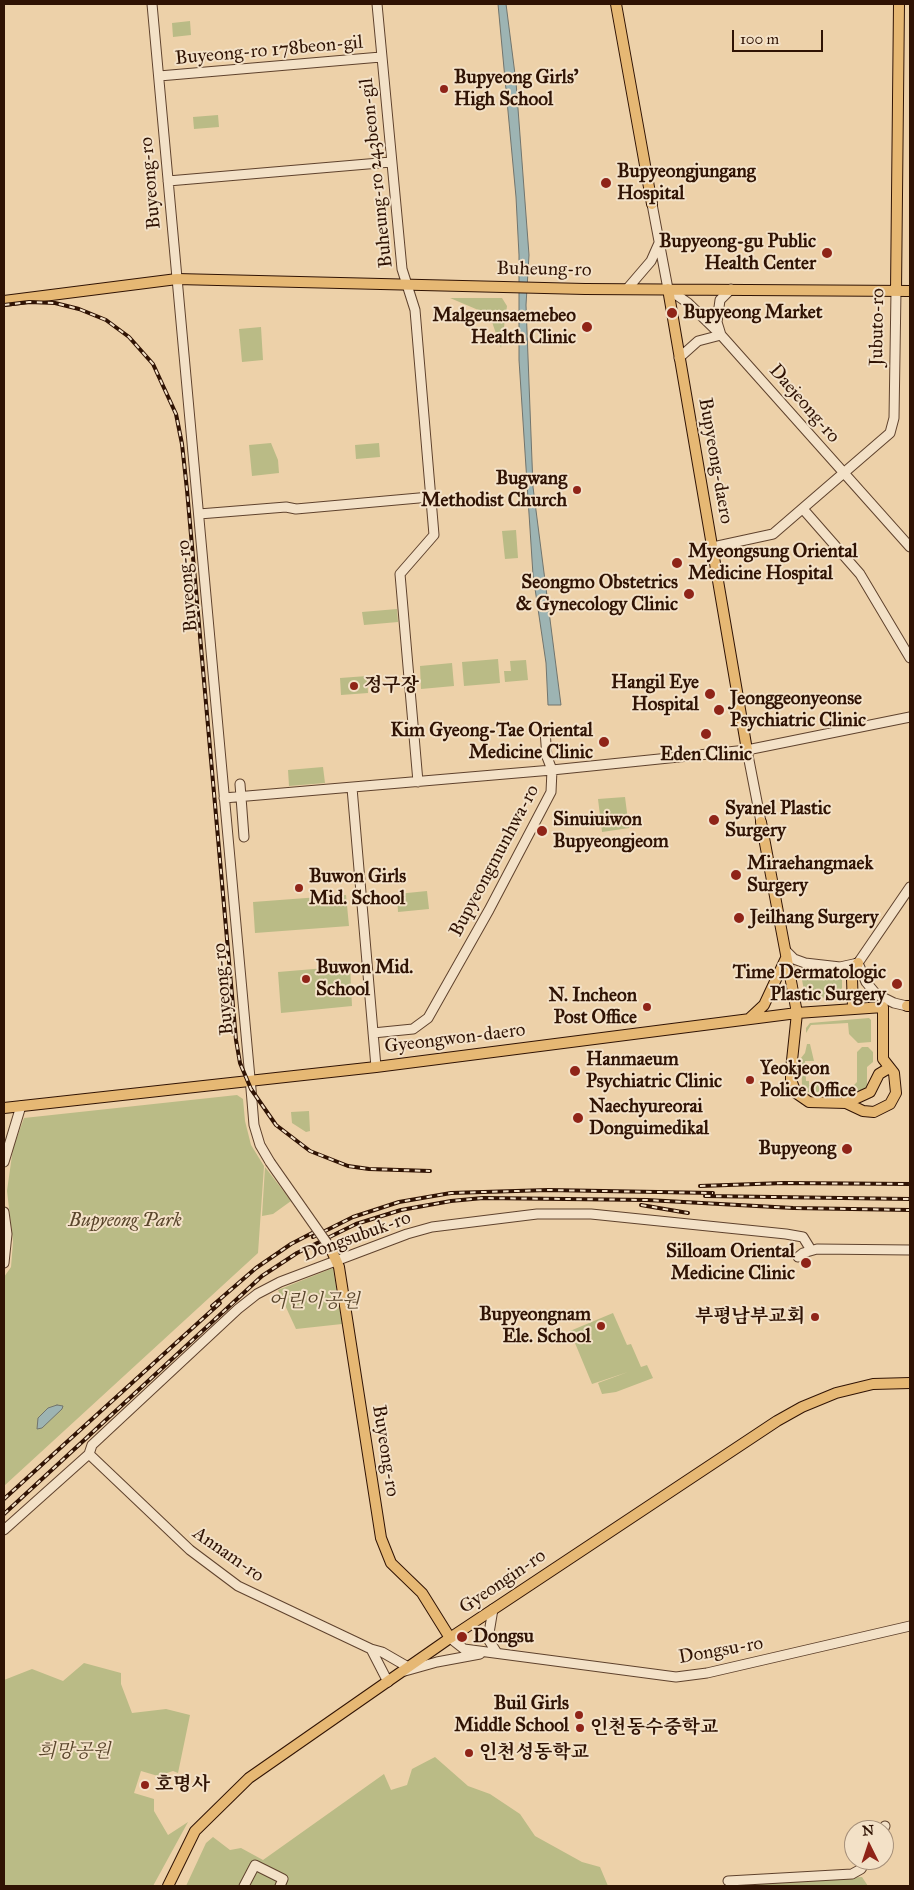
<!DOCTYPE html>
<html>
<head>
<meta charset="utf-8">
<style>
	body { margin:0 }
	#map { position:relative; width:914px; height:1890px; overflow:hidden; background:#edd1a9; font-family:"IM FELL Great Primer",serif }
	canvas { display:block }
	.frame { position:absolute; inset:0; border:5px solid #301304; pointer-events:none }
	.north { position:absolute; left:844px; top:1820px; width:50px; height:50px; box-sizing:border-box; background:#f3e1c7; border:1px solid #a58f79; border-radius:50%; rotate:356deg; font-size:14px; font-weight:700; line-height:20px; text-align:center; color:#301304 }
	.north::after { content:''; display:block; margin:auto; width:18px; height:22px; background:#8f2418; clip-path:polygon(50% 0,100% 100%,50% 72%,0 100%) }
	.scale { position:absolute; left:732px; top:30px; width:91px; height:22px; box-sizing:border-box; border:2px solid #301304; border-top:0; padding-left:6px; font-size:15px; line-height:18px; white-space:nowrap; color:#301304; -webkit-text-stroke:4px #f3e1c7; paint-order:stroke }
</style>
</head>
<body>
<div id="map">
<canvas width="914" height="1890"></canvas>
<div class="frame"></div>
<div class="north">N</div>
<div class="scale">100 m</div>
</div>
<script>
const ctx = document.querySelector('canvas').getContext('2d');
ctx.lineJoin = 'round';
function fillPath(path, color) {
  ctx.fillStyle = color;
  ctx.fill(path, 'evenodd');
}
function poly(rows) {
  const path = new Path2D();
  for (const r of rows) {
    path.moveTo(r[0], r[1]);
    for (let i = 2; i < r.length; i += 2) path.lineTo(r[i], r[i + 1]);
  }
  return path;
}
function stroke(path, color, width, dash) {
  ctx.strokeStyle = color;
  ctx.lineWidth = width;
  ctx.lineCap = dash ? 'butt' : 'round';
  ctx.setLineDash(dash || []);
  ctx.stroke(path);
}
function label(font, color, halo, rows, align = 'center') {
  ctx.font = font + ' "IM FELL Great Primer","Noto Serif KR",serif';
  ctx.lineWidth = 4;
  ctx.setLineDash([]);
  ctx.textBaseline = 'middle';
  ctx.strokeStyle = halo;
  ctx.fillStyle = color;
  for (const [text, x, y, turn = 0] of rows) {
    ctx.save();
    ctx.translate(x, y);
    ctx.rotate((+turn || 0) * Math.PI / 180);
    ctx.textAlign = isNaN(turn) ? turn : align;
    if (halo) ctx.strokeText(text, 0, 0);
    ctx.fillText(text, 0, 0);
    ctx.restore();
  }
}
const green = poly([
	[190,21,191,35,173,37,172,23],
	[218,115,219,127,194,129,193,117],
	[450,298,502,298,507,306,501,348,492,322,483,312],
	[261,327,263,360,242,362,239,329],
	[271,443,278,460,279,473,252,476,249,445],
	[379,443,380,457,356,459,355,445],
	[516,530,518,558,505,559,502,531],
	[397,609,398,622,364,625,362,612],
	[498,659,500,683,464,686,462,662],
	[526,660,528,680,505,682,504,671,511,671,510,661],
	[452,663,454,686,421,689,420,666],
	[367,676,368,693,341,695,340,678],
	[323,767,325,783,289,786,288,770],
	[625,797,629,828,602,832,598,799],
	[427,891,429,909,398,912,397,894],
	[346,895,349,926,255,933,253,902],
	[350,966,352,1006,281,1013,278,972],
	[804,967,842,973,842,991,838,996,812,999,805,995,800,970],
	[869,1018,871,1020,871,1042,858,1043,849,1034,848,1023,811,1025,806,1033,806,1028,810,1023],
	[807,1044,810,1044,814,1061,805,1061,806,1081,809,1081,809,1085,820,1084,823,1088,822,1092,808,1092,802,1086,801,1058,805,1053],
	[862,1047,868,1047,873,1052,873,1062,867,1067,867,1085,865,1090,858,1093,837,1093,836,1089,850,1089,857,1082,857,1052],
	[237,1095,243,1099,245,1121,251,1145,264,1166,258,1253,4,1486,4,1277,11,1267,13,1242,7,1191,13,1148,24,1118],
	[309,1111,310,1131,306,1132,292,1123,291,1112],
	[265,1167,291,1201,273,1214,262,1216],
	[333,1268,342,1324,296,1329,278,1290],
	[613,1313,627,1345,631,1344,641,1367,647,1365,653,1378,616,1392,602,1394,598,1383,628,1372,592,1384,570,1331],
	[84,1663,121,1673,121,1684,132,1713,166,1709,190,1715,178,1773,173,1771,158,1776,141,1771,134,1793,154,1799,154,1811,168,1835,188,1822,153,1886,4,1886,4,1680,32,1669,63,1681],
	[435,1757,468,1786,490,1794,520,1814,535,1836,582,1862,600,1867,608,1886,619,1886,186,1886,206,1843,213,1837,230,1850,241,1848,263,1860,384,1774,391,1790,407,1785,412,1769],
	[862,1877,868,1886,738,1886,738,1883]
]);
const water = poly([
	[498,4,506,4,516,82,529,255,526,305,533,487,561,705,548,705,546,663,533,575,519,360,519,255,516,197,498,4],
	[57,1405,63,1406,62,1409,42,1428,37,1429,38,1418,48,1408,57,1405]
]);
const minor = poly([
	[152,4,251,1089,254,1125,260,1145,270,1162],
	[377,4,402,269,415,310,434,535,400,574,418,782],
	[159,76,381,57],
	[168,181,391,162],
	[652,204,668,289,688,303,721,335,910,547],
	[627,289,651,261,659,243],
	[679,358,698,341,721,335,717,322,720,300,731,289],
	[803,509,860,574,910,658],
	[199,514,286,507,296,509,430,497],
	[713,547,773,534,890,433,894,418,896,291],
	[747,750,761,822],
	[240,784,244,837],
	[352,788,376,1067],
	[224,798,552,770,547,757,545,731],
	[786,951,794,959,805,963,840,967,858,963],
	[858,963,910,887],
	[858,963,866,982,876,994,894,1003,907,1006],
	[373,1033,413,1029,428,1018,489,910,551,792,552,770,747,750,910,717],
	[4,1162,21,1106],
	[4,1212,7,1234,4,1263],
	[798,1257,803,1253,817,1249,910,1250],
	[89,1454,190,1550,238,1586,371,1649,382,1652,408,1667],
	[4,1530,89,1454,92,1445,238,1309,257,1294,280,1282,407,1234,432,1227,537,1214,591,1214,786,1234,803,1237,811,1250],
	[493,1609,488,1639,497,1653],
	[450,1638,464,1649,676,1677,707,1673,910,1626],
	[371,1649,388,1682],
	[405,1671,437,1662,480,1654],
	[883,1830,885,1826],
	[728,1881,852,1874,861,1869,867,1860],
	[244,1886,255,1865,283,1879,280,1886]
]);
const major = poly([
	[616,4,652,204],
	[668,289,747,750],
	[896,291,899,4],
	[4,301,177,279,585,289,910,291],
	[761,822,797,1013,791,1070,791,1080,796,1093,809,1102,846,1103,870,1092,879,1074,889,1068],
	[907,1006,910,1006],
	[853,1007,852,979,858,963],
	[749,1019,764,1005,786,958],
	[4,1108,376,1067,797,1013,883,1007,883,1059,894,1073,896,1093,890,1104,874,1112,863,1111,846,1103],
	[331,1249,339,1267,381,1538,391,1563,422,1593,450,1638],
	[168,1886,195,1831,249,1778,450,1638,777,1421,802,1407,836,1393,873,1384,910,1383]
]);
const rail = poly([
	[4,305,29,302,55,303,79,309,106,320,129,337,153,364,176,414,182,444,187,490,236,1040,240,1063,251,1089,276,1125,310,1151,348,1166,369,1169,430,1171],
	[700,1186,784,1183,910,1184],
	[705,1196,910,1199],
	[641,1205,688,1213],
	[313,1237,353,1217,399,1202,451,1193,548,1190,713,1193],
	[212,1306,256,1268,291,1244,318,1230],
	[4,1499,220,1303],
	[4,1514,262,1276,297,1253,356,1224,401,1210,451,1201,483,1198,647,1200,793,1208,910,1210]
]);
const minorBridge = poly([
	[270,1162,331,1249]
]);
const markers = [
	[444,89,5,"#8f2418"],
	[606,183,6,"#8f2418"],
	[827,253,6,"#8f2418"],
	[672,313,6,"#8f2418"],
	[587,327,6,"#8f2418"],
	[577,490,5,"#8f2418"],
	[677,563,6,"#8f2418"],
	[689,594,6,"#8f2418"],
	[354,686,5,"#8f2418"],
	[710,694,6,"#8f2418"],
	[719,710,6,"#8f2418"],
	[706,734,6,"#8f2418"],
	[604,742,6,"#8f2418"],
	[714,820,6,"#8f2418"],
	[542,831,6,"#8f2418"],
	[736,875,6,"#8f2418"],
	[299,888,5,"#8f2418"],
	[739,918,6,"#8f2418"],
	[306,979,5,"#8f2418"],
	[897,984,6,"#8f2418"],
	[647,1007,5,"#8f2418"],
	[575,1071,6,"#8f2418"],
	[750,1080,5,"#8f2418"],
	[578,1118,6,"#8f2418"],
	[847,1149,6,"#8f2418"],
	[806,1263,6,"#8f2418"],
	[815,1317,5,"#8f2418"],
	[601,1326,5,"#8f2418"],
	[462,1637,6,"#8f2418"],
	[579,1715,5,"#8f2418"],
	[580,1728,5,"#8f2418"],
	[469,1753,5,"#8f2418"],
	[145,1785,5,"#8f2418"]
];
const streetNames = [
	["Buyeong-ro 178beon-gil",269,51,-5],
	["Buheung-ro 243beon-gil",377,173,-96],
	["Buyeong-ro",151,183,-95],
	["Buheung-ro",544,270,1],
	["Jubuto-ro",878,327,-89],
	["Daejeong-ro",804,404,49],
	["Bupyeong-daero",715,461,80],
	["Buyeong-ro",188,586,-95],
	["Bupyeongmunhwa-ro",495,861,-62],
	["Buyeong-ro",224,989,-95],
	["Gyeongwon-daero",455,1039,-7],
	["Dongsubuk-ro",357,1237,-20],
	["Buyeong-ro",385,1451,81],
	["Annam-ro",228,1555,35],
	["Gyeongin-ro",503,1582,-34],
	["Dongsu-ro",721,1651,-10]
];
const poiNames = [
	["Bupyeong Girls'",454,78],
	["High School",454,100],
	["Bupyeongjungang",617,172],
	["Hospital",617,194],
	["Bupyeong-gu Public",816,242,"right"],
	["Health Center",816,264,"right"],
	["Bupyeong Market",683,313],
	["Malgeunsaemebeo",576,316,"right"],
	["Health Clinic",576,338,"right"],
	["Bugwang",567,479,"right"],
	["Methodist Church",567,501,"right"],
	["Myeongsung Oriental",688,552],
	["Medicine Hospital",688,574],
	["Seongmo Obstetrics",678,583,"right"],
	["& Gynecology Clinic",678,605,"right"],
	["Hangil Eye",699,683,"right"],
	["Hospital",699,705,"right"],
	["정구장",364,686],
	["Jeonggeonyeonse",730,699],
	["Psychiatric Clinic",730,721],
	["Kim Gyeong-Tae Oriental",593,731,"right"],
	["Medicine Clinic",593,753,"right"],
	["Eden Clinic",706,755,"center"],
	["Syanel Plastic",725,809],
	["Surgery",725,831],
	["Sinuiuiwon",553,820],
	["Bupyeongjeom",553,842],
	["Miraehangmaek",747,864],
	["Surgery",747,886],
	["Buwon Girls",309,877],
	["Mid. School",309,899],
	["Jeilhang Surgery",750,918],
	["Buwon Mid.",316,968],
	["School",316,990],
	["Time Dermatologic",886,973,"right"],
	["Plastic Surgery",886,995,"right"],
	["N. Incheon",637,996,"right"],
	["Post Office",637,1018,"right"],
	["Hanmaeum",586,1060],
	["Psychiatric Clinic",586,1082],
	["Yeokjeon",760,1069],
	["Police Office",760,1091],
	["Naechyureorai",589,1107],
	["Donguimedikal",589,1129],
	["Bupyeong",836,1149,"right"],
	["Silloam Oriental",795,1252,"right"],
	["Medicine Clinic",795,1274,"right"],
	["Bupyeongnam",591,1315,"right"],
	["Ele. School",591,1337,"right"],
	["부평남부교회",805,1317,"right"],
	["Dongsu",473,1637],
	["Buil Girls",569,1704,"right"],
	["Middle School",569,1726,"right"],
	["인천동수중학교",590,1728],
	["인천성동학교",479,1753],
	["호명사",155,1785]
];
const parkNames = [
	["Bupyeong Park",125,1221],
	["어린이공원",314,1302],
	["희망공원",74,1752]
];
fillPath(green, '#babb86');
fillPath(water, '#9db4b3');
stroke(water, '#71746d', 1);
stroke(minor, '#5f422d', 11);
stroke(major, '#301304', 12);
stroke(minor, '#f3e1c7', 9);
stroke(major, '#e6b874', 10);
stroke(rail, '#301304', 4);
stroke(rail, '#f3e1c7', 2, [5.5]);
stroke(minorBridge, '#5f422d', 11, []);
stroke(minorBridge, '#f3e1c7', 9);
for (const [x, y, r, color] of markers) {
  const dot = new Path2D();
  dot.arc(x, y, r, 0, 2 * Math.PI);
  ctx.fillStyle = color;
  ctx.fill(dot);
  stroke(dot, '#f3e1c7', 2);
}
label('19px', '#301304', '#f3e1c7', streetNames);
label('bold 19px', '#301304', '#f3e1c7', poiNames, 'left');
label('italic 19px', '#59452b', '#f3e1c7', parkNames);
</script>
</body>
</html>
